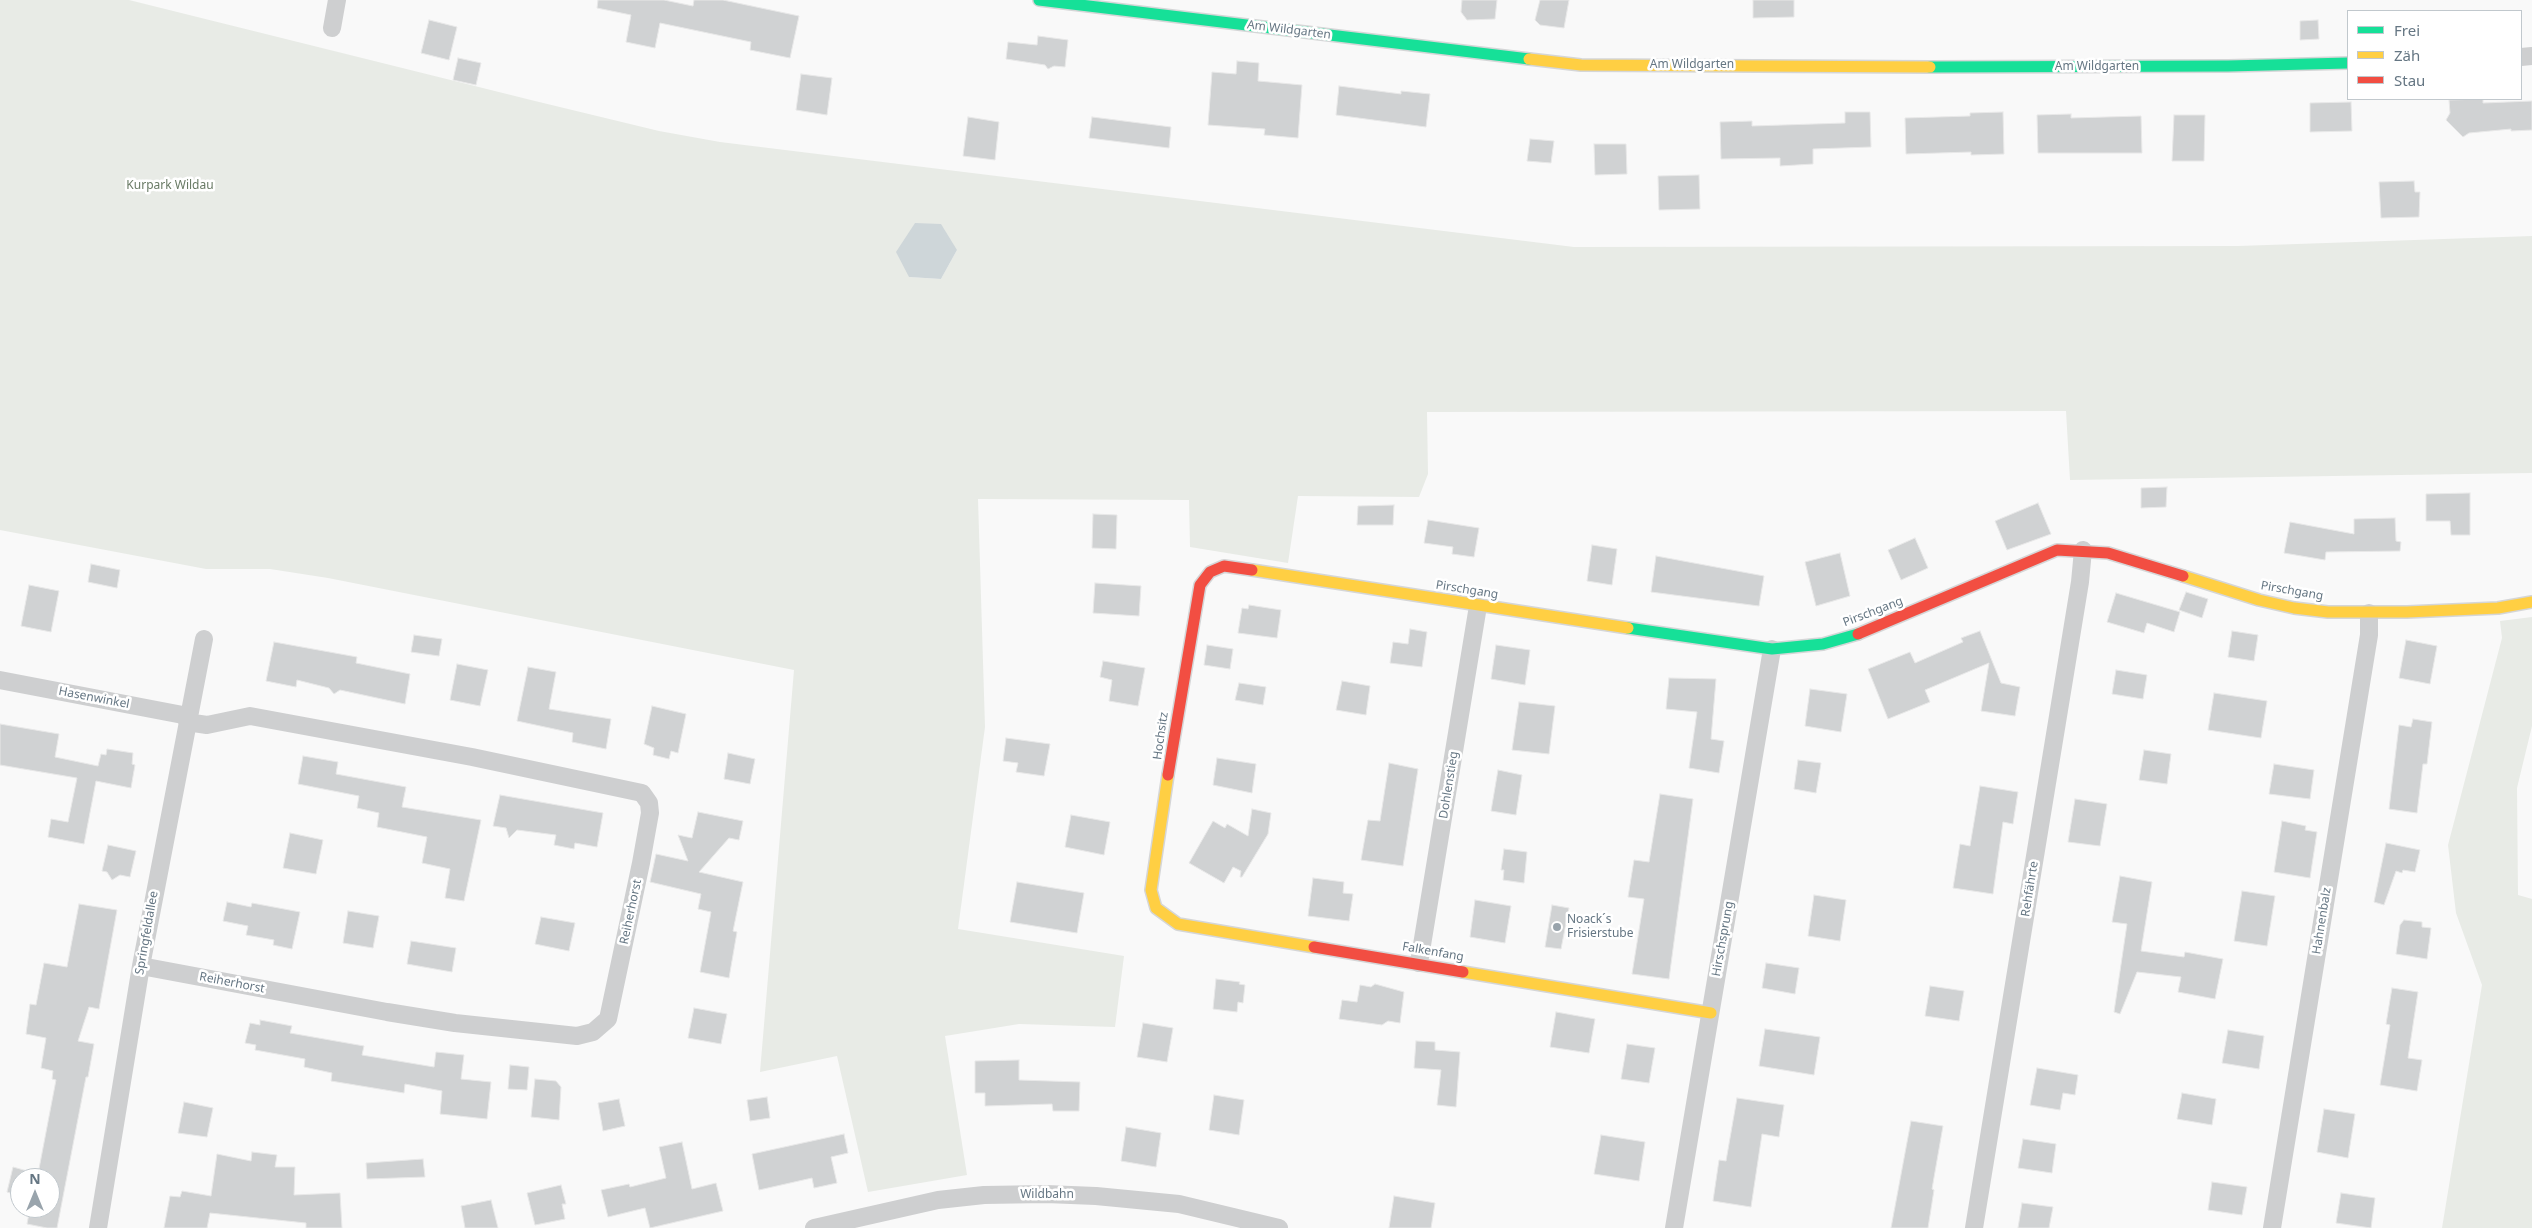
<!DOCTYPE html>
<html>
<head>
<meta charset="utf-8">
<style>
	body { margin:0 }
	#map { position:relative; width:2532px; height:1228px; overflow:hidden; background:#f9f9f9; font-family:"Noto Sans",sans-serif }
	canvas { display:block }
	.legend { position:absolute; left:2347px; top:10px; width:175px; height:90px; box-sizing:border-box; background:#fff; border:1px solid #c1c8cd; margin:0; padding:6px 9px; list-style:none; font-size:15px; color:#657683 }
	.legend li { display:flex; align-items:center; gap:10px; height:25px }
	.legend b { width:25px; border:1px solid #c1c8cd }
	.north { position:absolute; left:10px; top:1168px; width:50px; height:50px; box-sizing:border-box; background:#fff; border:1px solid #c1c8cd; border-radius:50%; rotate:0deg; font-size:14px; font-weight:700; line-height:20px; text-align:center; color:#657683 }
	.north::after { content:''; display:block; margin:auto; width:18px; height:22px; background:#99a4ac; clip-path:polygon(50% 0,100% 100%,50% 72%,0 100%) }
</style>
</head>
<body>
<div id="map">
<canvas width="2532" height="1228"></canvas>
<ul class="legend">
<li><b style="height:6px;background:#16e098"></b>Frei</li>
<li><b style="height:6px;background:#ffcf43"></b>Zäh</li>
<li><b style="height:6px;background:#f24e42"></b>Stau</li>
</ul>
<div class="north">N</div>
</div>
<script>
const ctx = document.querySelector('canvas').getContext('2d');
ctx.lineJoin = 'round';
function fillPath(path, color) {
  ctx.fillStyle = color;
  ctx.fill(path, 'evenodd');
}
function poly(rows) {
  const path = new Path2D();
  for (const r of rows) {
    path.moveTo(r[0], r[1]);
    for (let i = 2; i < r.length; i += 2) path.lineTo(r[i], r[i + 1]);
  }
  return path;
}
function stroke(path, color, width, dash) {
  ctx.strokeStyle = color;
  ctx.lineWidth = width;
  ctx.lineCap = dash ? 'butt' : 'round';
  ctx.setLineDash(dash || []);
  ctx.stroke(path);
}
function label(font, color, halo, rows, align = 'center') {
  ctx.font = font + ' "Noto Sans",sans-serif';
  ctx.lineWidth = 5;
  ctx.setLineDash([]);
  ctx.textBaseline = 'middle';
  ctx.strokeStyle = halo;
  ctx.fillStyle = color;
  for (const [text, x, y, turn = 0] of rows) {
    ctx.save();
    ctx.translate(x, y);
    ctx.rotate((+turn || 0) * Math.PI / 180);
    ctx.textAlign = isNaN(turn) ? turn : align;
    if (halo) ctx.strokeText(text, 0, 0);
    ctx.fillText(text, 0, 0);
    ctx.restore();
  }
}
const green = poly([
	[0,0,129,0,535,101,659,131,720,142,1574,247,2238,246,2532,236,2532,473,2070,480,2066,411,1427,412,1428,474,1419,497,1298,496,1288,563,1190,547,1189,500,978,499,985,727,958,929,1124,956,1115,1027,1019,1024,945,1036,967,1175,868,1192,837,1056,760,1072,794,670,328,578,270,569,206,569,0,530],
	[957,250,941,279,909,277],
	[2532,617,2532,726,2517,788,2518,895,2532,899,2532,1228,2442,1228,2482,985,2456,913,2448,845,2502,638,2500,621]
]);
const water = poly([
	[915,223,941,224,957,250,941,279,909,277,896,252]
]);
const building = poly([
	[598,0,664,0,693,6,694,0,723,0,799,16,790,58,750,50,751,42,660,23,655,48,626,42,631,15,597,8,598,0],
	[1462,0,1497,0,1495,19,1467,20,1461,12,1462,0],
	[1540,0,1569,0,1564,28,1540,25,1535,20,1540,0],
	[1753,0,1794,0,1794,17,1753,18,1753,0],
	[429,20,457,27,449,60,421,53,429,20],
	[2318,20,2319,39,2300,40,2300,21,2318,20],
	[1038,36,1068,40,1065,67,1054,66,1048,69,1045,65,1006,59,1008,42,1037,45,1038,36],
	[458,58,481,63,476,85,453,80,458,58],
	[1237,61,1259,63,1258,81,1302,85,1298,138,1264,135,1265,129,1208,125,1212,72,1236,74,1237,61],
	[801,74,832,78,827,115,796,110,801,74],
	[1339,86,1401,94,1401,91,1430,94,1426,127,1336,115,1339,86],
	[2483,99,2483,103,2532,101,2532,130,2511,131,2511,129,2469,133,2463,137,2446,120,2450,113,2449,100,2483,99],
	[2351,102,2352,131,2310,132,2310,103,2351,102],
	[1845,112,1870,112,1871,147,1813,149,1813,164,1780,166,1780,158,1721,159,1720,122,1752,121,1752,126,1845,123,1845,112],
	[2003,112,2004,154,1971,155,1971,152,1906,154,1905,118,1970,116,1970,113,2003,112],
	[2071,114,2071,118,2141,116,2142,153,2038,153,2037,115,2071,114],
	[2174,115,2205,115,2204,161,2172,161,2174,115],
	[968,117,999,122,995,160,963,156,968,117],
	[1092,117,1171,127,1169,148,1089,138,1092,117],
	[1530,139,1554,141,1551,163,1527,161,1530,139],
	[1594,144,1626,144,1627,174,1595,175,1594,144],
	[1699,175,1700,209,1659,210,1658,176,1699,175],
	[2414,181,2415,192,2420,192,2419,217,2381,218,2379,182,2414,181],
	[2167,487,2166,507,2141,508,2141,488,2167,487],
	[2470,493,2470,535,2451,535,2450,521,2426,521,2426,494,2470,493],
	[2038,503,2051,534,2007,550,1995,521,2038,503],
	[1394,505,1393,525,1357,525,1358,506,1394,505],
	[1093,514,1117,515,1116,549,1092,548,1093,514],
	[2395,518,2396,541,2401,542,2400,551,2326,552,2325,560,2284,553,2290,522,2354,534,2354,519,2395,518],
	[1428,520,1479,528,1474,557,1452,554,1453,547,1424,543,1428,520],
	[1915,538,1928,568,1901,580,1888,550,1915,538],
	[1592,545,1617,549,1612,585,1587,581,1592,545],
	[1840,553,1850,596,1816,606,1805,562,1840,553],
	[1656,556,1764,576,1759,606,1651,592,1656,556],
	[91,564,120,570,117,588,88,582,91,564],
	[1095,583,1141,586,1139,616,1093,613,1095,583],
	[29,585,59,591,51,632,21,626,29,585],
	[2186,592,2208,599,2202,618,2179,610,2186,592],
	[2116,593,2180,612,2174,632,2147,623,2144,633,2107,622,2116,593],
	[1249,605,1281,610,1277,638,1238,633,1242,608,1248,609,1249,605],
	[1410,629,1427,632,1422,667,1390,663,1393,642,1408,644,1410,629],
	[1980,631,2001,683,2020,687,2015,716,1981,711,1989,663,1925,690,1930,702,1888,719,1868,669,1910,652,1915,663,1963,642,1961,638,1980,631],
	[2232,631,2258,635,2254,661,2228,657,2232,631],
	[414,635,442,639,439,656,411,652,414,635],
	[2406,640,2437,646,2430,684,2399,678,2406,640],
	[274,642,357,657,356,663,410,674,405,704,340,690,334,694,329,688,297,680,296,687,266,681,274,642],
	[1207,645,1233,649,1230,669,1204,665,1207,645],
	[1496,645,1530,650,1525,685,1491,679,1496,645],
	[1103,661,1145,668,1138,706,1109,701,1112,680,1100,677,1103,661],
	[457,664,488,670,480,706,450,700,457,664],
	[528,667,556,672,549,709,611,719,606,749,572,742,573,733,517,721,528,667],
	[2116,670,2147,675,2143,699,2112,694,2116,670],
	[1669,678,1716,679,1711,739,1724,741,1719,773,1689,768,1697,712,1666,709,1669,678],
	[1342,681,1370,686,1366,715,1336,710,1342,681],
	[1239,683,1266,687,1263,705,1235,700,1239,683],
	[1810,689,1847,694,1841,732,1805,726,1810,689],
	[2214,693,2267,701,2261,738,2208,730,2214,693],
	[1519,702,1555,706,1549,754,1512,750,1519,702],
	[652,706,686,714,678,753,671,751,669,759,653,755,654,748,644,744,652,706],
	[2413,719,2432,722,2427,764,2423,764,2417,813,2389,809,2399,725,2411,727,2413,719],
	[0,724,59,734,55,757,98,766,101,754,106,755,107,749,133,753,132,764,135,765,131,788,96,781,84,844,48,837,51,819,68,822,77,778,0,765,0,724],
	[1006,738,1050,744,1044,776,1016,772,1018,763,1003,761,1006,738],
	[2144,750,2171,754,2167,784,2139,780,2144,750],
	[728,753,755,759,750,784,724,779,728,753],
	[303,756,338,762,336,774,406,787,402,807,481,820,464,901,445,898,450,869,422,863,427,837,377,827,379,813,357,808,359,796,298,784,303,756],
	[1217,758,1256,764,1252,793,1213,785,1217,758],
	[1798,760,1821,763,1816,793,1794,789,1798,760],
	[1389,763,1418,769,1403,866,1361,860,1368,820,1380,821,1389,763],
	[2274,764,2314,770,2310,799,2269,794,2274,764],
	[1498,770,1522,775,1516,815,1491,811,1498,770],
	[1980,786,2018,792,2013,824,2003,822,1993,894,1953,888,1960,844,1970,846,1980,786],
	[1660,794,1693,799,1669,979,1632,974,1644,899,1628,897,1634,860,1649,862,1660,794],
	[500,795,603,813,597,847,575,843,574,849,554,845,556,835,517,830,509,838,506,828,493,826,500,795],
	[2075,799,2107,804,2100,846,2068,842,2075,799],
	[1252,809,1271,813,1268,834,1242,877,1240,877,1241,871,1233,867,1224,883,1189,863,1213,821,1225,828,1227,824,1248,836,1252,809],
	[698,812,743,821,739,840,729,838,699,872,743,882,733,931,737,932,729,978,700,972,711,912,698,909,701,894,650,882,656,854,688,861,678,835,692,838,698,812],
	[1071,815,1110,822,1104,855,1065,847,1071,815],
	[2282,821,2306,826,2305,830,2317,832,2310,878,2274,872,2282,821],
	[290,833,323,840,316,874,283,868,290,833],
	[2386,843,2420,850,2415,872,2403,870,2402,873,2396,871,2384,905,2374,902,2386,843],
	[108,845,136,851,130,877,120,875,112,880,107,872,102,871,108,845],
	[1504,849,1527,852,1524,883,1503,880,1504,870,1501,870,1504,849],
	[2120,876,2152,882,2141,951,2184,957,2185,952,2223,959,2215,999,2178,992,2181,977,2137,972,2120,1014,2114,1012,2127,924,2112,922,2120,876],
	[1313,878,1344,882,1343,893,1353,894,1349,921,1308,916,1313,878],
	[1017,882,1084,893,1077,933,1010,922,1017,882],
	[2242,891,2275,896,2267,946,2234,941,2242,891],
	[1814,895,1846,900,1840,941,1808,936,1814,895],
	[1475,900,1511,906,1505,943,1470,937,1475,900],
	[227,902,251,907,252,903,300,912,292,949,273,945,274,940,246,935,248,926,223,921,227,902],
	[79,904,117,910,99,1009,89,1007,78,1041,94,1044,88,1077,86,1077,57,1228,47,1228,27,1224,30,1208,50,1208,50,1178,20,1178,20,1196,7,1192,13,1167,38,1174,56,1080,52,1079,53,1071,41,1068,46,1038,26,1034,30,1004,36,1005,44,963,67,967,79,904],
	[1552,905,1569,908,1561,949,1545,947,1552,905],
	[348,911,379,916,373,948,343,943,348,911],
	[541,917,575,923,569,951,535,944,541,917],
	[2404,920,2422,922,2422,927,2431,928,2427,959,2396,954,2400,925,2404,920],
	[411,941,456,948,452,972,407,964,411,941],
	[1766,963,1799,968,1795,994,1762,988,1766,963],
	[1216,979,1240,982,1239,984,1245,985,1243,1003,1238,1002,1237,1012,1213,1009,1216,979],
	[1375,984,1404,992,1400,1023,1388,1021,1382,1025,1339,1019,1342,1000,1357,1002,1360,985,1371,987,1375,984],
	[1930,986,1964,991,1959,1021,1925,1016,1930,986],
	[2392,988,2418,992,2408,1058,2422,1060,2417,1091,2380,1085,2390,1025,2386,1024,2392,988],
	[694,1008,727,1014,721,1044,688,1038,694,1008],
	[1556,1012,1595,1019,1589,1053,1550,1047,1556,1012],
	[260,1020,292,1026,290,1033,364,1046,362,1055,434,1067,436,1052,464,1055,461,1079,491,1082,487,1119,440,1114,442,1091,405,1084,404,1093,331,1081,332,1073,304,1067,305,1059,255,1050,256,1045,245,1043,250,1023,260,1025,260,1020],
	[1143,1023,1173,1028,1167,1062,1137,1057,1143,1023],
	[1765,1029,1820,1037,1814,1075,1759,1066,1765,1029],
	[2228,1030,2264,1036,2259,1069,2222,1063,2228,1030],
	[1416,1041,1435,1042,1435,1050,1460,1052,1456,1107,1437,1105,1441,1070,1414,1068,1416,1041],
	[1627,1044,1655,1048,1649,1083,1621,1079,1627,1044],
	[1019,1060,1019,1080,1080,1082,1079,1111,1053,1111,1052,1104,985,1106,985,1093,975,1093,975,1061,1019,1060],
	[510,1065,529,1067,527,1090,508,1089,510,1065],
	[2037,1068,2078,1075,2075,1095,2063,1093,2060,1110,2030,1105,2037,1068],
	[535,1079,556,1081,561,1087,559,1120,531,1117,535,1079],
	[2182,1093,2216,1099,2212,1125,2177,1119,2182,1093],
	[1214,1095,1244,1100,1239,1135,1209,1130,1214,1095],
	[767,1097,770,1118,750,1121,747,1100,767,1097],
	[1737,1098,1784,1105,1779,1137,1762,1134,1751,1207,1713,1201,1719,1160,1726,1161,1737,1098],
	[619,1099,625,1126,603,1131,598,1103,619,1099],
	[184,1102,213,1108,207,1137,178,1133,184,1102],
	[2324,1109,2355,1114,2348,1158,2317,1152,2324,1109],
	[1911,1121,1943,1126,1932,1189,1934,1190,1928,1228,1891,1228,1911,1121],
	[1126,1127,1161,1133,1156,1167,1121,1161,1126,1127],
	[844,1134,848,1153,831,1157,837,1183,814,1188,812,1178,759,1190,752,1154,844,1134],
	[1601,1135,1645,1142,1639,1181,1594,1174,1601,1135],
	[2023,1139,2056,1144,2052,1173,2018,1168,2023,1139],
	[682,1142,692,1189,716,1183,723,1211,650,1228,645,1208,608,1217,601,1190,629,1184,630,1187,666,1178,659,1147,682,1142],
	[252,1152,277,1155,275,1167,295,1167,294,1195,340,1193,342,1228,306,1228,306,1223,210,1213,207,1228,164,1228,170,1196,180,1197,182,1191,211,1196,217,1154,251,1161,252,1152],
	[423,1159,425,1177,367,1179,366,1163,423,1159],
	[2212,1182,2247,1187,2242,1215,2208,1210,2212,1182],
	[561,1185,566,1204,562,1204,565,1219,535,1225,527,1193,561,1185],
	[2341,1193,2375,1198,2371,1228,2336,1223,2341,1193],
	[1394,1196,1435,1203,1431,1228,1389,1228,1394,1196],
	[491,1200,498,1228,465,1228,461,1206,491,1200],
	[2022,1203,2053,1207,2049,1228,2018,1228,2022,1203]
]);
const street = poly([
	[332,28,337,0],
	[2521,57,2532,56],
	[0,680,188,716],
	[1419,963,1478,606],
	[141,966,387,1012,455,1023,577,1036,593,1032,608,1019,641,863,650,813,649,803,642,793,472,757,250,716,207,725,187,722],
	[98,1228,141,966,204,639],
	[814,1228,938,1200,984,1195,1046,1194,1096,1196,1179,1204,1279,1228],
	[1674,1228,1772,649],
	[1974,1228,2080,582,2083,550],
	[2272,1228,2369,635,2369,613]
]);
const fast = poly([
	[1039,0,1529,59],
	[1930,67,2228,66,2348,63],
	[1628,628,1772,649,1823,644,1858,634]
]);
const slow = poly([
	[1529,59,1581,65,1930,67],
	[1252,570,1628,628],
	[2183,576,2259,600,2294,608,2328,612,2407,612,2498,608,2532,602],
	[1168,775,1151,890,1156,908,1178,924,1314,947],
	[1463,972,1711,1013]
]);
const jam = poly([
	[1858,634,2057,550,2108,553,2183,576],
	[1168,775,1200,585,1210,572,1224,566,1252,570],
	[1314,947,1463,972]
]);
const markers = [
	[1557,927,5,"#99a4ac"]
];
const streetNames = [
	["Am Wildgarten",1289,30,7],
	["Am Wildgarten",1692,65],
	["Am Wildgarten",2097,67],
	["Pirschgang",1467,590,9],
	["Pirschgang",2292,591,10],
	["Pirschgang",1873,612,-21],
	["Hasenwinkel",94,698,11],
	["Hochsitz",1161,736,-82],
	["Dohlenstieg",1449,785,-81],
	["Rehfährte",2030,889,-81],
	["Reiherhorst",631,912,-78],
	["Hahnenbalz",2322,921,-81],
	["Springfeldallee",147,933,-80],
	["Hirschsprung",1723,939,-80],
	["Falkenfang",1433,952,10],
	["Reiherhorst",232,983,11],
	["Wildbahn",1047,1195]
];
const parkNames = [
	["Kurpark Wildau",170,186]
];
const poiNames = [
	["Noack´s",1567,920],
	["Frisierstube",1567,934]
];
fillPath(green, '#e8ebe6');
fillPath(water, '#ced6d9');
fillPath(building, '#d0d2d3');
stroke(building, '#e8e8e8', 1);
stroke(fast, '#d5d6d7', 14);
stroke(slow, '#d5d6d7', 14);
stroke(jam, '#d5d6d7', 14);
stroke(street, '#cecfd0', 18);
stroke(fast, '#16e098', 11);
stroke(slow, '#ffcf43', 11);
stroke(jam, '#f24e42', 11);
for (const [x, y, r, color] of markers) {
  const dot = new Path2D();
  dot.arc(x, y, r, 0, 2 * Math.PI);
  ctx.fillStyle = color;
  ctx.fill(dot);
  stroke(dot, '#fff', 2);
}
label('12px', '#657683', '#fff', streetNames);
label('12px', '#687a64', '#fff', parkNames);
label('12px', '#657683', '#fff', poiNames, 'left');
</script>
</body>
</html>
